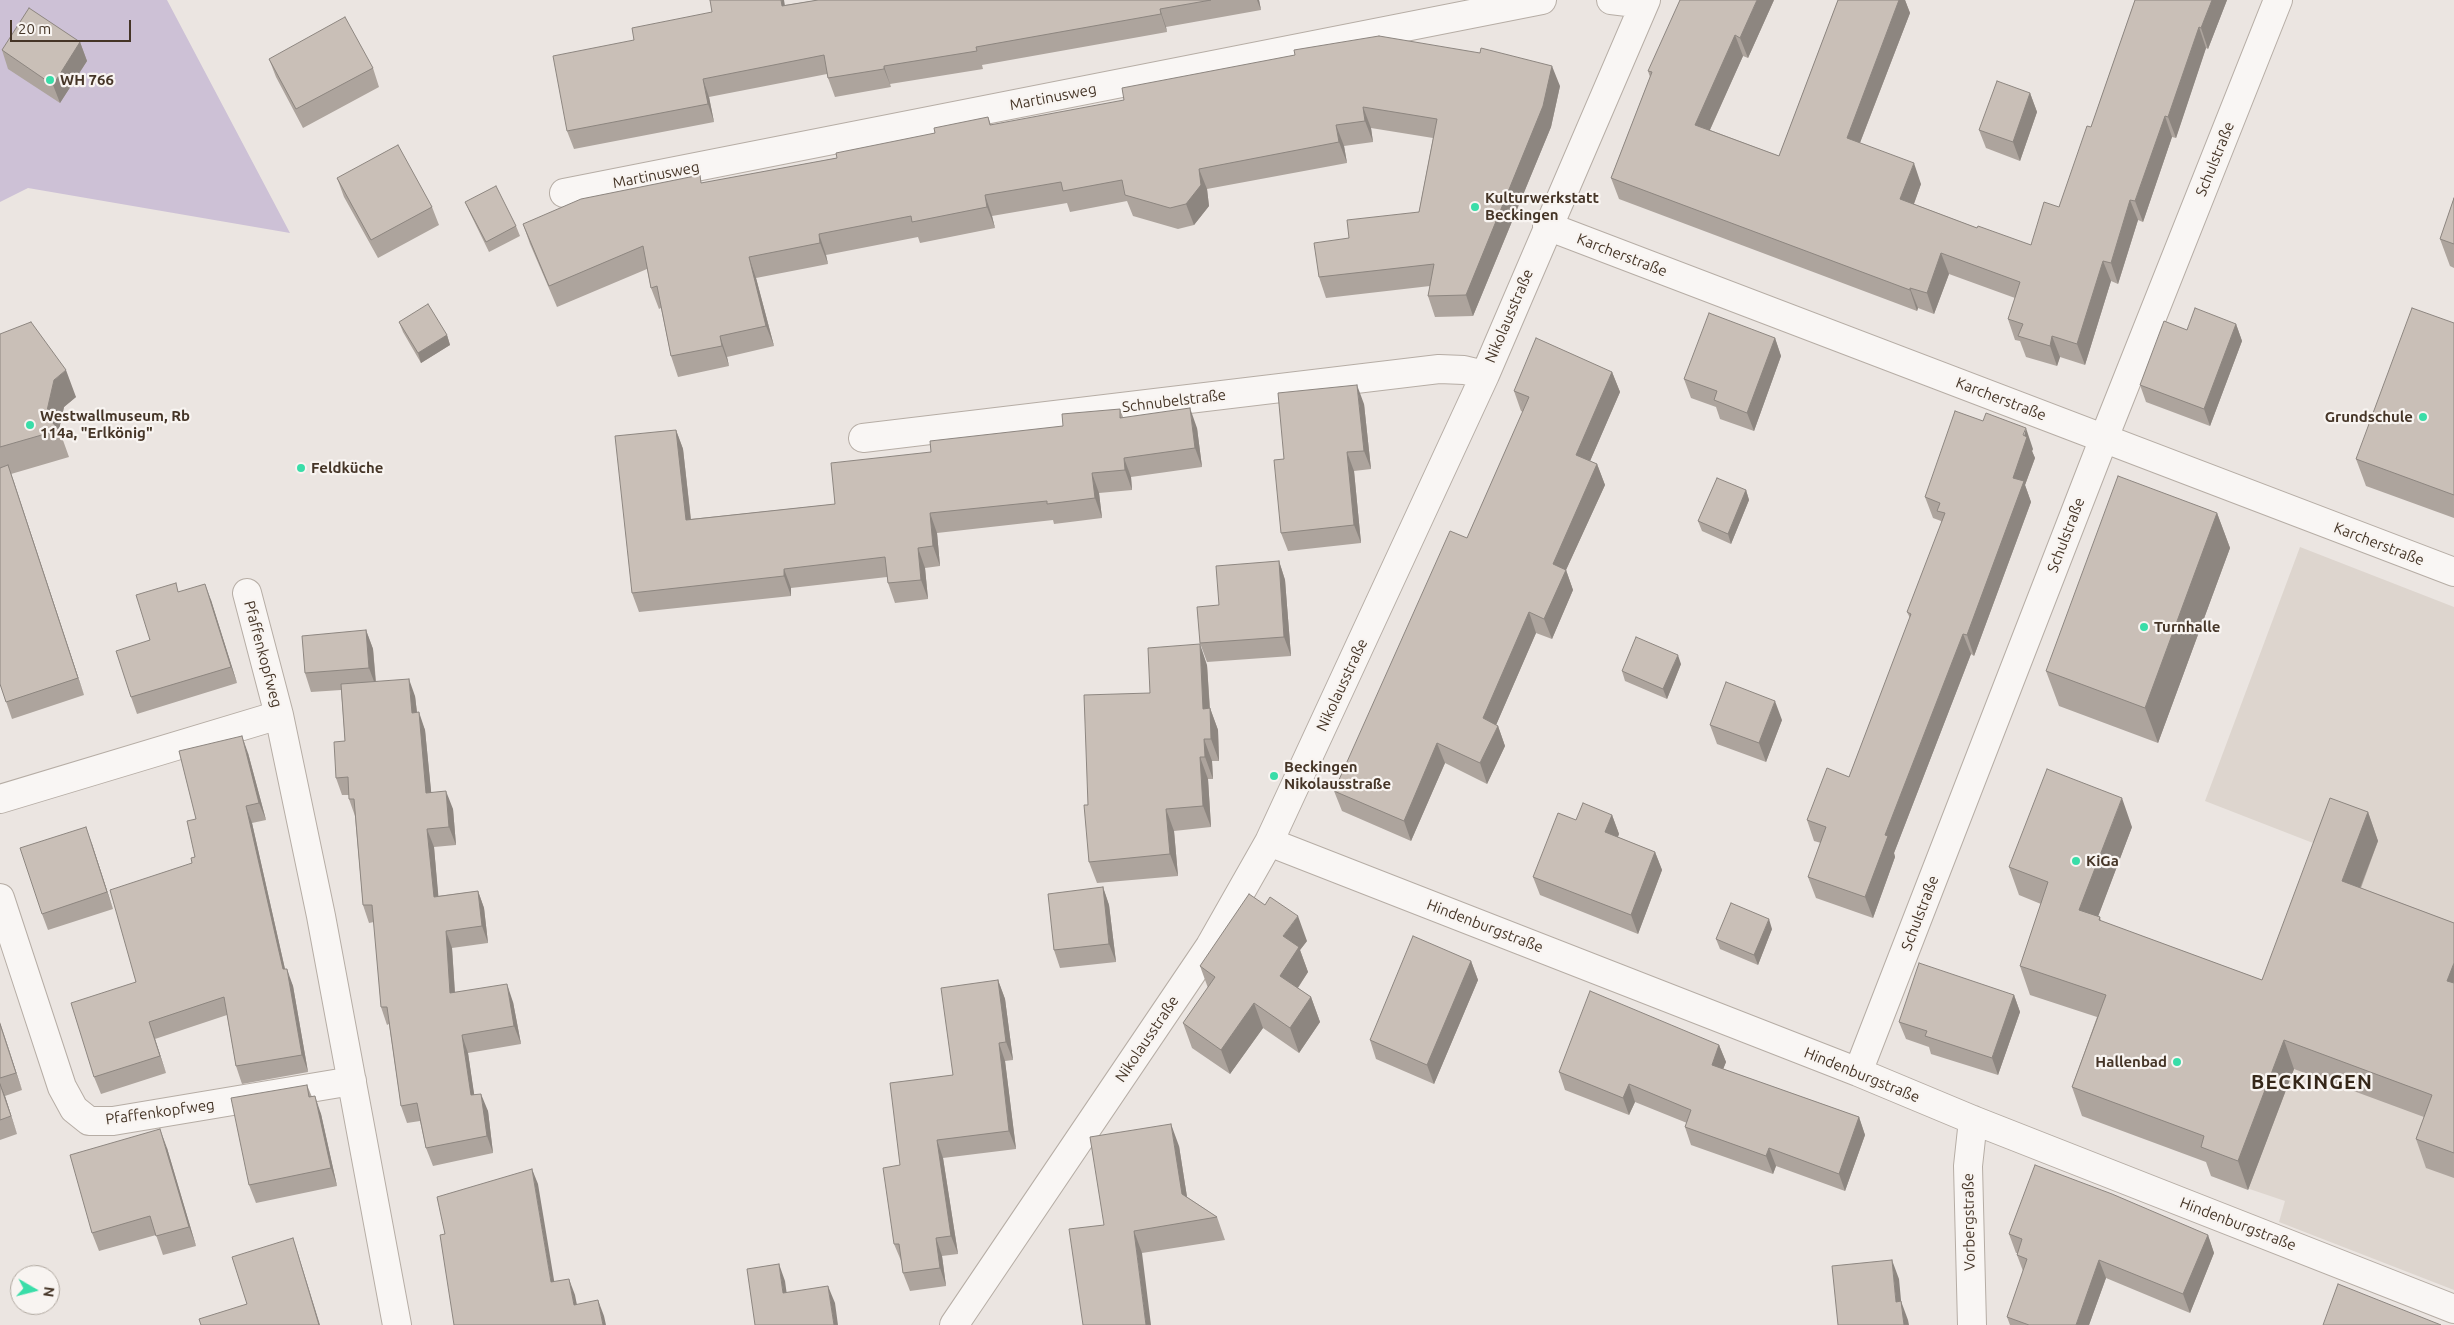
<!DOCTYPE html>
<html>
<head>
<meta charset="utf-8">
<style>
	body { margin:0 }
	#map { position:relative; width:2454px; height:1325px; overflow:hidden; background:#ebe5e1; font-family:Ubuntu,sans-serif }
	canvas { display:block }
	.north { position:absolute; left:10px; top:1265px; width:50px; height:50px; box-sizing:border-box; background:#f8f4f1; border:1px solid #b0a8a0; border-radius:50%; rotate:98deg; font-size:14px; font-weight:700; line-height:20px; text-align:center; color:#453527 }
	.north::after { content:''; display:block; margin:auto; width:18px; height:22px; background:#39dda8; clip-path:polygon(50% 0,100% 100%,50% 72%,0 100%) }
	.scale { position:absolute; left:10px; top:20px; width:121px; height:22px; box-sizing:border-box; border:2px solid #453527; border-top:0; padding-left:6px; font-size:15px; line-height:18px; white-space:nowrap; color:#453527; -webkit-text-stroke:4px #f8f4f1; paint-order:stroke }
</style>
</head>
<body>
<div id="map">
<canvas width="2454" height="1325"></canvas>
<div class="north">N</div>
<div class="scale">20 m</div>
</div>
<script>
const ctx = document.querySelector('canvas').getContext('2d');
ctx.lineJoin = 'round';
function fillPath(path, color) {
  ctx.fillStyle = color;
  ctx.fill(path, 'evenodd');
}
function poly(rows) {
  const path = new Path2D();
  for (const r of rows) {
    path.moveTo(r[0], r[1]);
    for (let i = 2; i < r.length; i += 2) path.lineTo(r[i], r[i + 1]);
  }
  return path;
}
function stroke(path, color, width, dash) {
  ctx.strokeStyle = color;
  ctx.lineWidth = width;
  ctx.lineCap = dash ? 'butt' : 'round';
  ctx.setLineDash(dash || []);
  ctx.stroke(path);
}
function label(font, color, halo, rows, align = 'center') {
  ctx.font = font + ' Ubuntu,sans-serif';
  ctx.lineWidth = 4.5;
  ctx.setLineDash([]);
  ctx.textBaseline = 'middle';
  ctx.strokeStyle = halo;
  ctx.fillStyle = color;
  for (const [text, x, y, turn = 0] of rows) {
    ctx.save();
    ctx.translate(x, y);
    ctx.rotate((+turn || 0) * Math.PI / 180);
    ctx.textAlign = isNaN(turn) ? turn : align;
    if (halo) ctx.strokeText(text, 0, 0);
    ctx.fillText(text, 0, 0);
    ctx.restore();
  }
}
const built = poly([
	[2300,547,2454,607,2454,1290,2279,1222,2285,1201,2211,1176,2331,850,2205,801]
]);
const green = poly([
	[0,0,167,0,290,233,28,188,0,202]
]);
const minor = poly([
	[1611,0,1644,4],
	[564,193,1542,0],
	[1547,226,2454,572],
	[863,438,1439,369,1464,370,1485,375],
	[247,593,279,715,321,916,397,1325],
	[0,799,279,715],
	[1269,842,1858,1072,1973,1120,2454,1309],
	[0,898,62,1087,74,1109,89,1121,113,1121,352,1081],
	[1858,1072,2104,438,2278,0],
	[954,1325,1210,946,1269,842,1485,375,1646,0],
	[1972,1325,1968,1166,1973,1120]
]);
const wall = poly([
	[818,0,1259,0,1261,10,1166,27,1167,32,982,65,983,69,890,84,891,87,835,97,828,78,827,74,709,97,714,122,574,149,567,131,634,40,785,5],
	[1774,0,1748,58,1743,56,1710,130,1779,156,1838,0,1905,0,1910,13,1860,143,1921,184,1914,204,1977,228,2031,245,2059,207,2091,127,2135,0,2227,0,2208,49,2206,48,2176,138,2172,137,2143,222,2138,220,2118,284,2111,281,2085,365,2060,357,2057,366,2026,357,2020,341,2015,340,2008,319,2015,298,1949,274,1934,314,1918,308,1917,311,1619,199,1611,178,1650,77,1648,71],
	[80,42,87,61,60,103,8,69,2,50],
	[269,59,373,68,379,87,303,128,276,77],
	[1560,86,1551,127,1473,316,1435,317,1428,296,1430,286,1326,298,1319,277,1349,238,1419,212,1433,138,1371,128,1373,142,1344,146,1347,163,1207,189,1209,206,1194,225,1178,229,1133,216,1127,201,1070,212,1067,203,992,216,995,228,920,243,918,237,826,255,828,264,756,278,774,346,727,357,729,366,678,377,671,356,661,308,659,309,651,288,647,269,557,307,530,244,523,224,702,183,837,158,935,133,988,117,991,125],
	[2030,93,2037,112,2020,161,1986,148,1979,130],
	[337,178,432,207,439,225,378,258,344,197],
	[2454,198,2454,268,2450,266,2440,239],
	[465,202,516,226,520,236,489,252,469,211],
	[399,322,447,335,450,345,421,363,403,332],
	[2454,323,2454,518,2366,486,2356,459],
	[2236,324,2242,341,2210,426,2146,402,2140,385,2187,330],
	[0,334,76,397,64,407,59,429,69,457,11,474,84,695,12,719,0,684],
	[1775,338,1781,356,1754,431,1720,419,1716,407,1691,398,1684,379],
	[1612,372,1620,392,1590,461,1597,464,1605,485,1566,570,1573,590,1552,639,1536,633,1496,725,1498,726,1505,746,1487,784,1445,763,1411,841,1342,811,1334,791,1467,538,1523,412,1521,411,1514,391],
	[1364,404,1371,469,1354,471,1361,543,1288,551,1281,533,1284,459],
	[1120,409,1123,417,1197,428,1202,467,1131,477,1132,490,1099,493,1102,518,1054,524,1053,520,937,533,940,566,925,568,928,599,895,603,888,583,887,577,791,588,791,596,639,612,632,593,676,430,683,449,691,519,835,504,931,452,1063,426],
	[2033,449,2032,451,2035,458,2025,485,2031,502,1974,656,1971,654,1894,853,1895,857,1873,918,1816,898,1808,877,1821,843,1814,841,1807,820,1849,777,1910,618,1907,612,1942,523,1941,521,1933,518,1925,497],
	[1746,490,1749,500,1731,544,1702,531,1698,521],
	[2217,513,2230,548,2158,743,2059,706,2046,671],
	[1279,561,1285,580,1291,656,1207,662,1200,643,1219,605],
	[179,592,211,600,237,683,137,714,131,697,150,640],
	[366,630,373,649,376,681,415,696,417,712,425,730,431,792,453,809,456,845,434,847,438,896,478,891,484,908,488,943,452,948,455,992,513,1002,521,1044,468,1053,474,1095,488,1111,493,1153,433,1166,426,1148,420,1121,407,1123,401,1106,389,1024,387,1025,381,1007,374,922,369,923,363,905,355,816,349,799,349,795,342,795,336,778,345,741,341,690,311,692,305,673],
	[1681,664,1667,699,1625,681,1622,671],
	[1207,665,1210,708,1218,730,1219,761,1212,761,1213,779,1208,779,1211,827,1174,831,1178,876,1097,883,1089,862,1088,805,1150,693],
	[1782,720,1766,762,1717,744,1710,725],
	[248,753,266,820,252,823,285,969,293,986,308,1072,242,1084,236,1066,227,1015,155,1039,166,1073,101,1094,94,1077,136,982,195,857,196,819],
	[2368,812,2378,841,2361,888,2454,923,2454,1178,2426,1168,2416,1139,2424,1117,2294,1069,2248,1190,2211,1176,2206,1162,2082,1116,2072,1087,2097,1017,2030,995,2020,966,2041,904,2019,895,2009,867,2132,827,2098,916,2100,917,2101,921,2262,980],
	[1612,815,1619,834,1618,837,1655,852,1662,870,1638,934,1540,895,1533,877,1576,820],
	[92,844,113,909,48,930,42,914],
	[1103,887,1109,905,1116,962,1060,968,1054,950],
	[1772,929,1758,965,1720,949,1716,939],
	[1307,941,1300,950,1308,972,1298,988,1311,997,1320,1022,1299,1053,1263,1028,1230,1074,1192,1048,1183,1023,1208,988,1200,966],
	[1471,961,1478,980,1434,1084,1376,1059,1370,1040],
	[998,980,1005,999,1013,1060,1005,1061,1016,1149,943,1158,958,1254,942,1256,946,1286,910,1291,903,1273,902,1263,894,1244,900,1165,953,1075],
	[2014,995,2020,1012,1998,1075,1931,1054,1929,1047,1906,1039,1899,1022],
	[0,1022,22,1090,5,1096,17,1134,0,1140],
	[1719,1045,1726,1062,1723,1069,1859,1117,1865,1135,1845,1191,1776,1166,1773,1174,1691,1145,1685,1127,1687,1123,1635,1102,1629,1115,1565,1090,1559,1072],
	[307,1085,312,1097,321,1114,337,1186,256,1203,249,1185],
	[1179,1146,1187,1197,1217,1217,1225,1240,1142,1253,1104,1225],
	[167,1148,196,1246,163,1255,156,1235,99,1251,92,1233],
	[2009,1234,2208,1235,2214,1253,2190,1313,2106,1278,2089,1325,2010,1325,2007,1317,2023,1271,2017,1255,2017,1253,2016,1253]
]);
const shadedWall = poly([
	[781,0,784,0,788,24,782,6],
	[1257,0,1259,0,1261,10],
	[1757,0,1774,0,1748,58,1740,38],
	[1899,0,1905,0,1910,13,1854,158,1847,138],
	[2212,0,2227,0,2208,49,2201,28],
	[1160,9,1166,27,1167,32,1161,14],
	[2199,27,2206,48,2176,138,2168,117],
	[1735,35,1743,56,1703,145,1695,125],
	[80,42,87,61,60,103,53,85],
	[884,66,891,87,884,69],
	[1552,66,1560,86,1551,127,1473,316,1466,295],
	[703,79,709,97,714,122,708,104],
	[2030,93,2037,112,2020,161,2013,142],
	[1363,107,1371,128,1373,142,1365,121],
	[2165,116,2172,137,2143,222,2135,201],
	[1336,125,1344,146,1347,163,1339,142],
	[1914,163,1921,184,1908,220,1900,199],
	[1199,169,1207,189,1209,206,1194,225,1186,204],
	[985,195,992,216,995,228,987,207],
	[2130,200,2138,220,2118,284,2111,263],
	[819,234,826,255,828,264,820,243],
	[1941,253,1949,274,1934,314,1927,293],
	[749,257,756,278,774,346,766,326],
	[2103,261,2111,281,2085,365,2077,344],
	[1910,288,1918,308,1917,311,1910,290],
	[2236,324,2242,341,2210,426,2204,409],
	[447,335,450,345,421,363,418,353],
	[720,336,727,357,729,366,722,346],
	[2052,336,2060,357,2057,366,2050,346],
	[1775,338,1781,356,1754,431,1747,413],
	[66,370,76,397,64,407,59,430,46,415,54,380],
	[1612,372,1620,392,1584,475,1576,455],
	[1357,385,1364,404,1371,469,1364,451],
	[1190,408,1197,428,1202,467,1195,448],
	[2026,428,2033,449,2032,451,2035,458,2025,485,2031,502,1974,656,1967,635,2013,478],
	[676,430,683,449,693,540,686,520],
	[1347,452,1354,471,1361,543,1354,525],
	[1124,458,1131,477,1132,490,1125,470],
	[1597,464,1605,485,1566,570,1573,590,1552,639,1544,619,1553,564],
	[8,465,14,482,84,695,78,678],
	[1092,473,1099,493,1102,518,1095,498],
	[1746,490,1749,500,1731,544,1728,534],
	[930,513,937,533,940,566,933,546],
	[2217,513,2230,548,2158,743,2145,708],
	[918,548,925,568,928,599,921,580],
	[1279,561,1285,580,1291,656,1284,637],
	[784,569,791,588,791,596,784,576],
	[205,584,211,600,237,683,231,667],
	[1529,612,1536,633,1490,739,1483,718],
	[366,630,373,649,376,687,369,668],
	[1963,634,1971,654,1894,853,1895,857,1873,918,1865,897,1885,835],
	[1200,644,1207,665,1211,730,1203,709],
	[1678,655,1681,664,1667,699,1663,689],
	[409,679,415,696,419,730,412,713],
	[1775,701,1782,720,1766,762,1759,743],
	[1210,708,1218,730,1219,761,1211,739],
	[419,712,425,730,433,810,426,793],
	[1498,726,1505,746,1487,784,1480,763],
	[242,736,248,753,266,820,259,803],
	[1204,739,1212,761,1213,779,1205,757],
	[1437,743,1445,763,1411,841,1404,821],
	[1200,757,1208,779,1211,827,1203,806],
	[446,791,453,809,456,845,449,827],
	[2122,798,2132,827,2090,938,2079,910],
	[246,806,252,823,289,987,283,969],
	[1166,809,1174,831,1178,876,1170,854],
	[2368,812,2378,841,2352,909,2342,881],
	[1612,815,1619,834,1612,850,1605,832],
	[86,827,92,844,113,909,107,892],
	[427,829,434,847,440,914,434,897],
	[1655,852,1662,870,1638,934,1631,915],
	[1103,887,1109,905,1116,962,1109,944],
	[478,891,484,908,488,943,482,926],
	[1298,916,1307,941,1300,950,1308,972,1289,1001,1280,976,1283,936],
	[1769,919,1772,929,1758,965,1754,955],
	[446,931,452,948,456,1011,450,993],
	[1471,961,1478,980,1434,1084,1427,1065],
	[2454,963,2454,999,2447,981],
	[287,969,293,986,308,1072,302,1055],
	[998,980,1005,999,1013,1060,1006,1042],
	[507,984,513,1002,521,1044,514,1026],
	[2014,995,2020,1012,1998,1075,1992,1058],
	[1311,997,1320,1022,1299,1053,1290,1028],
	[1254,1003,1263,1028,1230,1074,1221,1050],
	[0,1022,22,1090,16,1073],
	[149,1022,155,1039,166,1073,160,1056],
	[462,1035,468,1053,477,1113,471,1095],
	[2284,1040,2294,1069,2248,1190,2238,1161],
	[999,1043,1005,1061,1016,1149,1009,1131],
	[1719,1045,1726,1062,1718,1082,1712,1065],
	[0,1084,5,1096,17,1134,11,1116],
	[1629,1084,1635,1102,1629,1115,1623,1098],
	[481,1094,488,1111,493,1153,487,1136],
	[315,1096,321,1114,337,1186,331,1168],
	[1859,1117,1865,1135,1845,1191,1839,1174],
	[1171,1124,1179,1146,1190,1216,1182,1194],
	[160,1129,167,1148,196,1246,189,1227],
	[937,1140,943,1158,958,1254,951,1236],
	[1769,1148,1776,1166,1773,1174,1766,1156],
	[532,1169,538,1184,557,1298,551,1282],
	[1134,1231,1142,1253,1151,1325,1146,1325],
	[2208,1235,2214,1253,2190,1313,2183,1294],
	[293,1238,299,1257,320,1325,319,1325],
	[936,1238,942,1256,946,1286,940,1268],
	[1892,1260,1899,1279,1903,1321,1896,1302],
	[2099,1260,2106,1278,2089,1325,2076,1325],
	[779,1264,785,1281,789,1310,783,1293],
	[569,1279,575,1295,580,1320,574,1305],
	[828,1286,835,1303,838,1325,834,1325],
	[598,1300,604,1316,606,1325,603,1325],
	[1901,1301,1908,1320,1909,1325,1904,1325]
]);
const building = poly([
	[710,0,781,0,782,6,818,0,1211,0,1160,9,1161,14,976,47,977,51,884,66,884,69,828,78,824,55,703,79,708,104,567,131,553,56,634,40,632,28,712,12,710,0],
	[1680,0,1757,0,1740,38,1735,35,1695,125,1779,156,1838,0,1899,0,1847,138,1914,163,1900,199,1977,228,1978,226,2031,245,2044,202,2059,207,2087,126,2091,127,2135,0,2212,0,2201,28,2199,27,2168,117,2165,116,2135,201,2130,200,2111,263,2103,261,2077,344,2052,336,2050,346,2018,336,2023,324,2008,319,2020,282,1941,253,1927,293,1910,288,1910,290,1611,178,1652,72,1648,71,1680,0],
	[29,8,80,42,53,85,2,50,29,8],
	[345,17,373,68,296,109,269,59,345,17],
	[1379,36,1480,53,1481,48,1552,66,1543,106,1466,295,1428,296,1434,264,1319,277,1314,243,1349,238,1347,220,1419,212,1437,119,1363,107,1365,121,1336,125,1339,142,1199,169,1201,185,1186,204,1170,208,1125,195,1122,180,1063,191,1061,182,985,195,987,207,912,222,911,216,819,234,820,243,749,257,766,326,720,336,722,346,671,356,657,286,651,288,643,246,549,286,523,224,581,199,700,175,701,183,837,158,836,153,935,133,934,128,988,117,990,125,1124,100,1122,88,1295,55,1294,50,1379,36],
	[1997,81,2030,93,2013,142,1979,130,1997,81],
	[398,145,432,207,371,240,337,178,398,145],
	[496,186,516,226,486,242,465,202,496,186],
	[2454,198,2454,244,2440,239,2454,198],
	[428,304,447,335,418,353,399,322,428,304],
	[2195,308,2236,324,2204,409,2140,385,2164,321,2187,330,2195,308],
	[2412,308,2454,323,2454,495,2356,459,2412,308],
	[1709,313,1775,338,1747,413,1714,400,1717,391,1684,379,1709,313],
	[31,322,66,370,54,380,46,415,59,430,0,447,0,334,31,322],
	[1536,338,1612,372,1576,455,1597,464,1553,564,1566,570,1544,619,1529,612,1483,718,1498,726,1480,763,1437,743,1404,821,1334,791,1450,531,1467,538,1529,397,1514,391,1536,338],
	[1357,385,1364,451,1347,452,1354,525,1281,533,1274,460,1284,459,1278,393,1357,385],
	[1190,408,1195,448,1124,458,1125,470,1092,473,1095,498,1047,504,1047,501,930,513,933,546,918,548,921,580,888,583,885,557,784,569,784,576,632,593,615,436,676,430,686,520,835,504,831,463,931,452,930,441,1063,426,1062,414,1120,409,1120,418,1190,408],
	[1955,411,1983,421,1986,413,2026,428,2023,435,2027,437,2013,478,2024,481,1967,635,1963,634,1885,835,1888,836,1865,897,1808,877,1826,827,1807,820,1827,768,1849,777,1911,614,1907,612,1945,513,1937,511,1940,503,1925,497,1955,411],
	[8,465,78,678,6,702,0,684,0,468,8,465],
	[2118,476,2217,513,2145,708,2046,671,2118,476],
	[1717,478,1746,490,1728,534,1698,521,1717,478],
	[1279,561,1284,637,1200,643,1197,607,1219,605,1216,566,1279,561],
	[176,583,178,592,205,584,231,667,131,697,116,651,150,640,136,595,176,583],
	[366,630,369,668,305,673,302,636,366,630],
	[1636,637,1678,655,1663,689,1622,671,1636,637],
	[1200,644,1203,709,1210,708,1211,739,1204,739,1205,757,1200,757,1203,806,1166,809,1170,854,1089,862,1084,805,1088,805,1084,695,1150,693,1148,648,1200,644],
	[409,679,412,713,419,712,426,793,446,791,449,827,427,829,434,897,478,891,482,926,446,931,450,993,507,984,514,1026,462,1035,471,1095,481,1094,487,1136,426,1148,417,1103,401,1106,387,1007,381,1007,372,905,363,905,354,799,349,799,348,777,336,778,334,742,345,741,341,684,409,679],
	[1726,682,1775,701,1759,743,1710,725,1726,682],
	[242,736,259,803,246,806,283,969,287,969,302,1055,236,1066,224,997,149,1022,160,1056,94,1077,71,1003,136,982,110,890,192,863,191,858,195,857,187,821,196,819,179,751,242,736],
	[2047,769,2122,798,2079,910,2100,917,2099,920,2262,980,2330,798,2368,812,2342,881,2454,923,2454,963,2447,981,2454,983,2454,1153,2416,1139,2432,1095,2284,1040,2238,1161,2201,1147,2204,1136,2072,1087,2106,995,2020,966,2048,882,2009,867,2047,769],
	[1583,803,1612,815,1605,832,1655,852,1631,915,1533,877,1558,813,1576,820,1583,803],
	[86,827,107,892,42,914,20,848,86,827],
	[1103,887,1109,944,1054,950,1048,894,1103,887],
	[1249,894,1265,905,1270,897,1298,916,1283,936,1299,947,1280,976,1311,997,1290,1028,1254,1003,1221,1050,1183,1023,1215,977,1200,966,1249,894],
	[1731,903,1769,919,1754,955,1716,939,1731,903],
	[1413,936,1471,961,1427,1065,1370,1040,1413,936],
	[1919,963,2014,995,1992,1058,1925,1036,1927,1031,1899,1022,1919,963],
	[998,980,1006,1042,999,1043,1009,1131,937,1140,951,1236,936,1238,940,1268,903,1273,899,1244,894,1244,883,1168,900,1165,890,1083,953,1075,941,988,998,980],
	[1590,991,1719,1045,1712,1065,1859,1117,1839,1174,1769,1148,1766,1156,1685,1127,1691,1110,1629,1084,1623,1098,1559,1072,1590,991],
	[0,1024,16,1073,0,1078,0,1024],
	[0,1084,11,1116,0,1120,0,1084],
	[307,1085,309,1097,315,1096,331,1168,249,1185,231,1098,307,1085],
	[1171,1124,1182,1194,1217,1217,1134,1231,1146,1325,1083,1325,1069,1229,1104,1225,1090,1137,1171,1124],
	[160,1129,189,1227,156,1236,150,1216,92,1233,70,1155,160,1129],
	[2035,1165,2112,1194,2208,1235,2183,1294,2099,1260,2076,1325,2029,1325,2007,1317,2027,1259,2017,1255,2022,1239,2009,1234,2035,1165],
	[532,1169,551,1282,569,1279,574,1305,598,1300,603,1325,454,1325,440,1235,445,1234,437,1197,532,1169],
	[293,1238,319,1325,201,1325,199,1319,247,1304,232,1257,293,1238],
	[1892,1260,1896,1302,1901,1301,1904,1325,1838,1325,1832,1266,1892,1260],
	[779,1264,783,1293,828,1286,834,1325,755,1325,747,1269,779,1264],
	[2338,1284,2441,1325,2323,1325,2338,1284]
]);
const markers = [
	[50,80,5,"#39dda8"],
	[1475,207,5,"#39dda8"],
	[2423,417,5,"#39dda8"],
	[30,425,5,"#39dda8"],
	[301,468,5,"#39dda8"],
	[2144,627,5,"#39dda8"],
	[1274,776,5,"#39dda8"],
	[2076,861,5,"#39dda8"],
	[2177,1062,5,"#39dda8"]
];
const poiNames = [
	["WH 766",60,80],
	["Kulturwerkstatt",1485,198],
	["Beckingen",1485,215],
	["Westwallmuseum, Rb",40,416],
	["114a, \"Erlkönig\"",40,433],
	["Grundschule",2413,417,"right"],
	["Feldküche",311,468],
	["Turnhalle",2154,627],
	["Beckingen",1284,767],
	["Nikolausstraße",1284,784],
	["KiGa",2086,861],
	["Hallenbad",2167,1062,"right"]
];
const streetNames = [
	["Martinusweg",1053,97,-11],
	["Schulstraße",2215,159,-68],
	["Martinusweg",656,175,-11],
	["Karcherstraße",1622,255,21],
	["Nikolausstraße",1509,316,-67],
	["Karcherstraße",2001,399,21],
	["Schnubelstraße",1174,401,-7],
	["Schulstraße",2066,535,-69],
	["Karcherstraße",2379,544,21],
	["Pfaffenkopfweg",263,654,75],
	["Nikolausstraße",1342,685,-65],
	["Schulstraße",1920,913,-69],
	["Hindenburgstraße",1485,926,21],
	["Nikolausstraße",1147,1039,-56],
	["Hindenburgstraße",1862,1075,22],
	["Pfaffenkopfweg",160,1112,-8],
	["Vorbergstraße",1969,1222,-91],
	["Hindenburgstraße",2238,1224,21]
];
const districtNames = [
	["BECKINGEN",2312,1082]
];
fillPath(built, '#ddd5ce');
fillPath(green, '#cdc1d6');
stroke(minor, '#b6ada5', 30);
stroke(minor, '#f9f6f4', 28);
fillPath(wall, '#ada49d');
fillPath(shadedWall, '#8d8680');
fillPath(building, '#c9bfb7');
stroke(building, '#8d8680', 1);
for (const [x, y, r, color] of markers) {
  const dot = new Path2D();
  dot.arc(x, y, r, 0, 2 * Math.PI);
  ctx.fillStyle = color;
  ctx.fill(dot);
  stroke(dot, '#f8f4f1', 2);
}
label('bold 15px', '#453527', '#f8f4f1', poiNames, 'left');
label('15px', '#453527', '#f8f4f1', streetNames);
ctx.letterSpacing = '1px';
label('bold 20px', '#352719', '#f8f4f1', districtNames);
ctx.letterSpacing = '0px';
</script>
</body>
</html>
